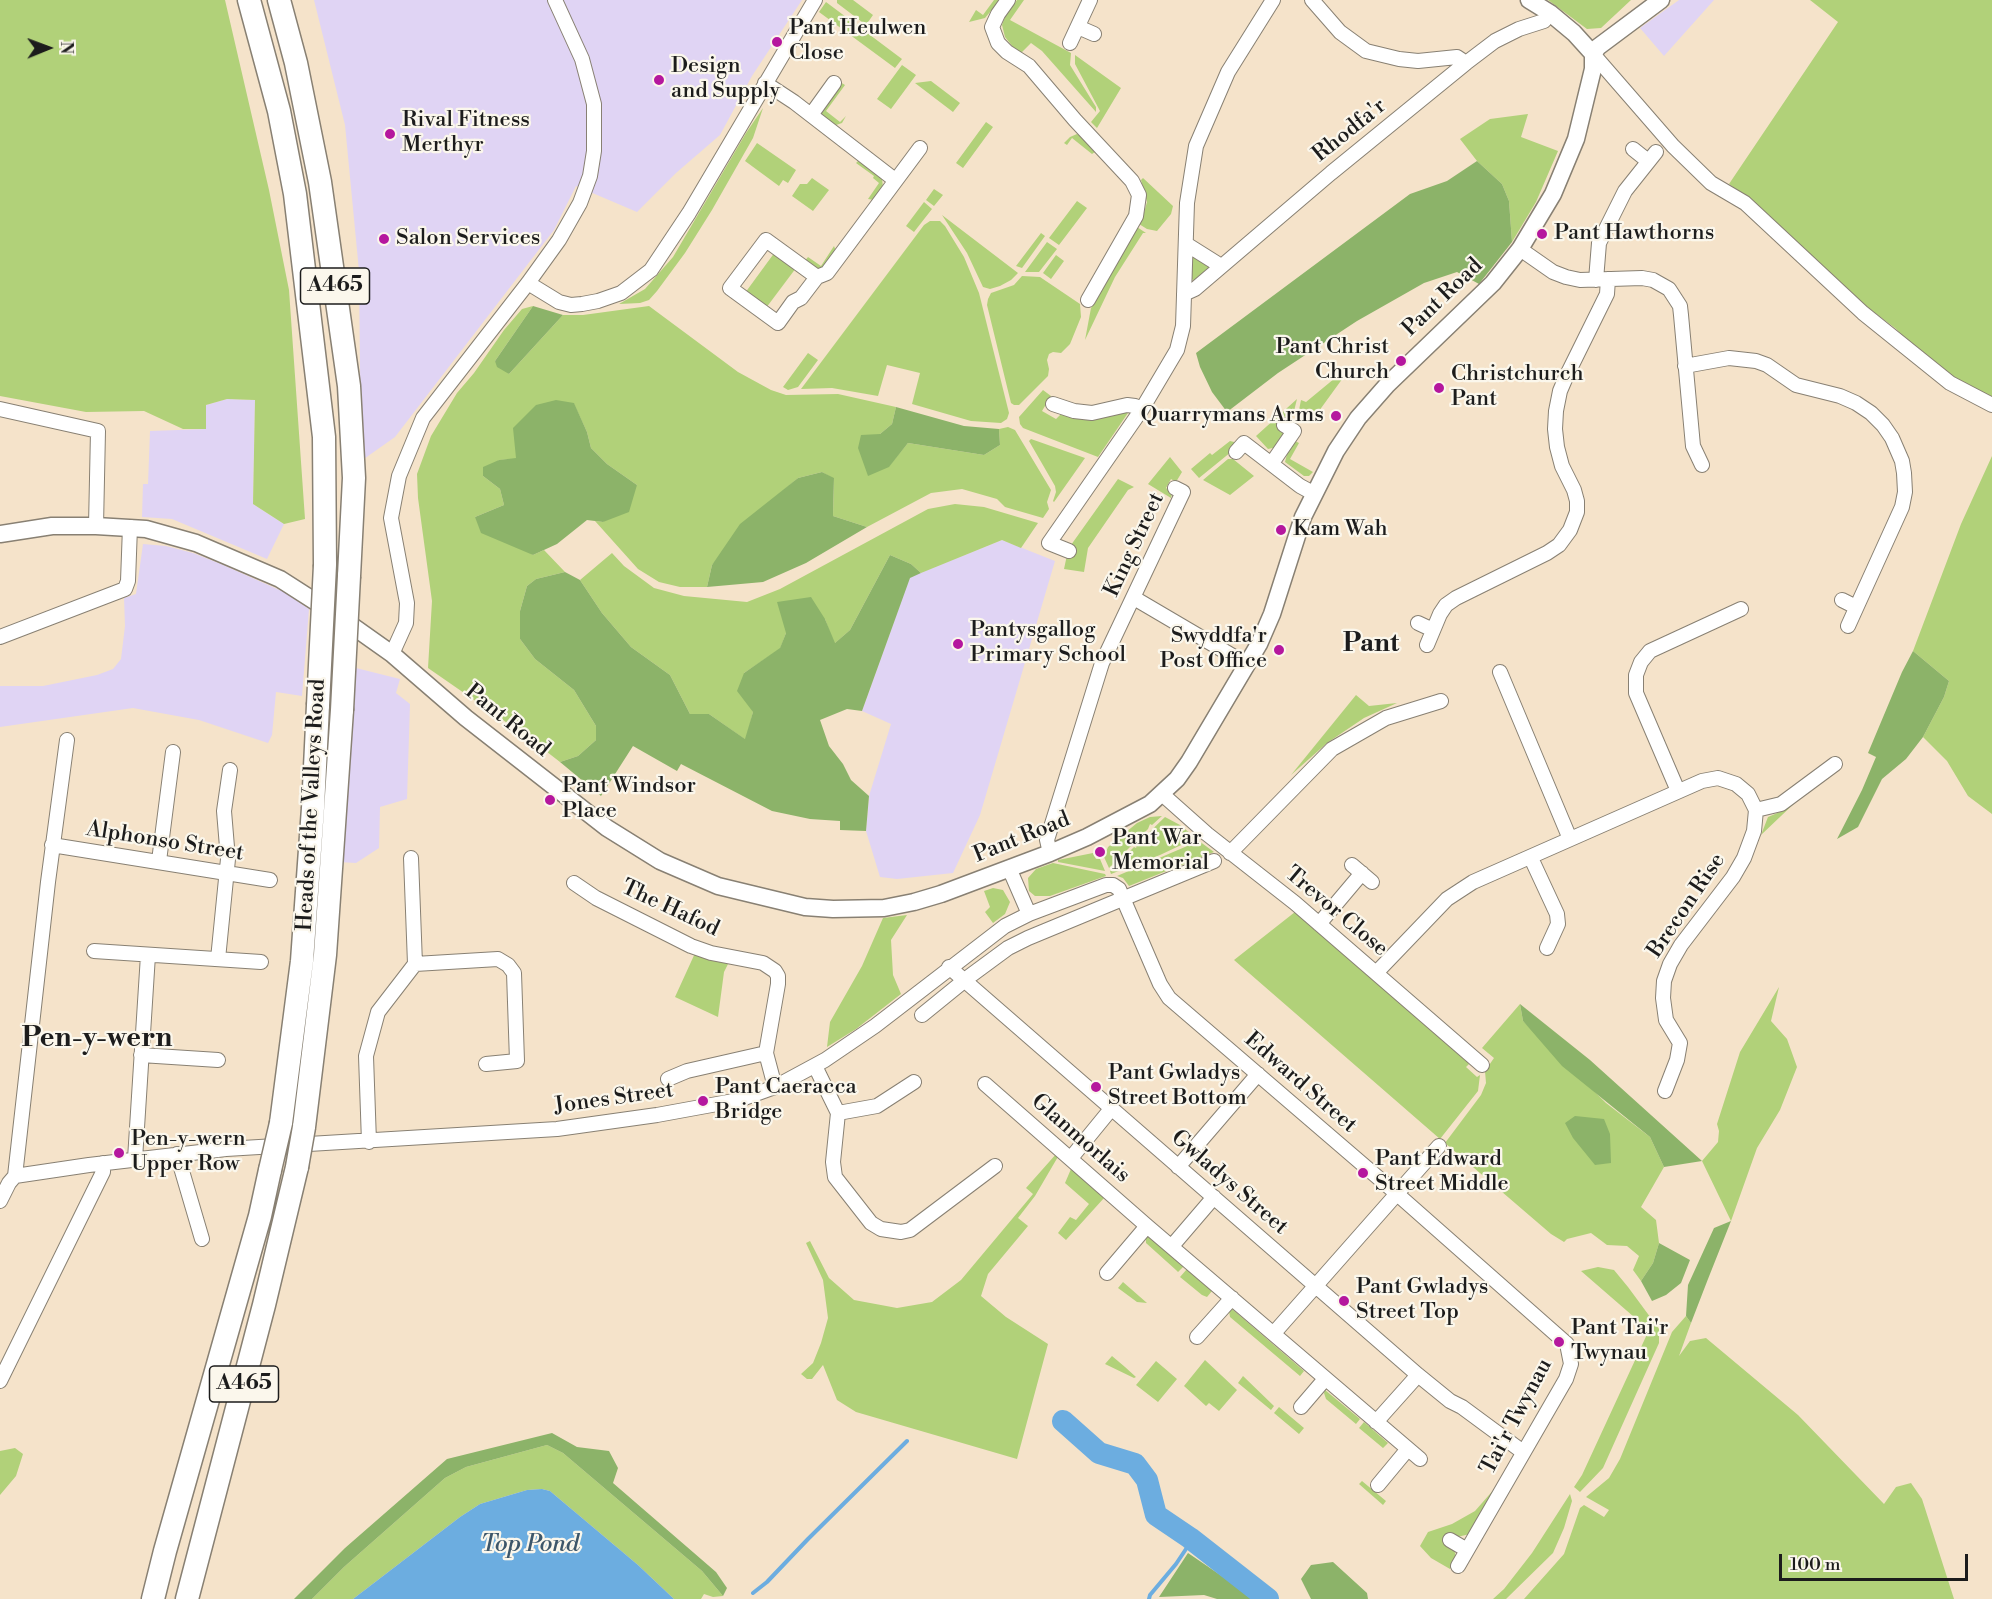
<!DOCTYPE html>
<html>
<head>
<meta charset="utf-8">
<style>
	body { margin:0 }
	#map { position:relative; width:1992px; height:1599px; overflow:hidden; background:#f5e3ca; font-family:"Libre Bodoni",serif }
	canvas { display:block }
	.north { position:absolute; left:18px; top:18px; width:60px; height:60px; -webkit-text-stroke:4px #fbf7ec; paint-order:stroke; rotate:89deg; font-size:16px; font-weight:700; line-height:24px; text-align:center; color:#1c1c1c }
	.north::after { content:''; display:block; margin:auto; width:21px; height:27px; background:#1c1c1c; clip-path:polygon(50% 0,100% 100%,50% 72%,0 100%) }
	.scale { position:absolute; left:1779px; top:1554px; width:189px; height:27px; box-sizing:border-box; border:3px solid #1c1c1c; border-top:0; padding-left:8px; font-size:18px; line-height:21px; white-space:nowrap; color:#1c1c1c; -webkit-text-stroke:4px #fbf7ec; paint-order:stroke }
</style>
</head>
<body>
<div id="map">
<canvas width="1992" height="1599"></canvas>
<div class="north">N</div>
<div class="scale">100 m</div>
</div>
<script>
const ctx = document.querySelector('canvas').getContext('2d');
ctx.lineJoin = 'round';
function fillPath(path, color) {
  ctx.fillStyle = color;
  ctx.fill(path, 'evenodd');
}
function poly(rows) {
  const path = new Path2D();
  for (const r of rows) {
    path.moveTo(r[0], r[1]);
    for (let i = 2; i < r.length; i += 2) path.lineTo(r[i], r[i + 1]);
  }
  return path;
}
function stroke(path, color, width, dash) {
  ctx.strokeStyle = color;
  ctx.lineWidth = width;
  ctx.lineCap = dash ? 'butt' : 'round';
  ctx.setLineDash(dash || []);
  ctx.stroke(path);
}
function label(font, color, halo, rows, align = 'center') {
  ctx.font = font + ' "Libre Bodoni",serif';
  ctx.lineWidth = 4.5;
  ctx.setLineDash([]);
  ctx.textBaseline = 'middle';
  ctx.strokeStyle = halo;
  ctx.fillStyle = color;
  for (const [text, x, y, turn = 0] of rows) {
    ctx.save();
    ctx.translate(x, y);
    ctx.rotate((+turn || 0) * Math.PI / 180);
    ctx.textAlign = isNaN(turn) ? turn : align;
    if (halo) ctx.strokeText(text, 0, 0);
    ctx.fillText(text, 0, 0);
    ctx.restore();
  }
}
const built = poly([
	[314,0,802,0,752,76,720,135,676,173,637,212,576,186,554,230,395,437,361,461,359,271,345,125],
	[1679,0,1714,0,1664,56,1640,28],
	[227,399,255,400,253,504,284,524,267,559,172,519,142,517,143,484,148,484,150,431,206,429,206,405],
	[1002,540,1055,561,980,815,953,873,897,879,880,877,866,831,869,796,891,724,862,711,910,577],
	[143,544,166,546,193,553,221,564,284,592,309,609,302,696,276,692,272,735,268,743,199,720,133,708,0,727,0,686,43,686,97,675,113,669,121,659,125,626,124,598,136,594],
	[352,667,400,679,396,693,410,704,407,799,380,807,379,848,356,863,338,862]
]);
const green = poly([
	[0,0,225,0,269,190,289,290,305,519,284,524,253,504,255,400,227,399,206,405,206,429,183,429,144,411,86,412,0,396],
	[837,0,853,0,873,15,866,25,837,3],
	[994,0,1000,0,985,18,969,22,976,10,983,15],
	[1017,0,1024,0,1010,20,1071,53,1070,65,1096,107,1096,112,1042,51,1031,43,1021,53,1013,47,1005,37,1002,25,1005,16],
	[1548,0,1631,0,1601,28,1587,29],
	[1810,0,1992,0,1992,397,1953,377,1918,351,1895,328,1863,304,1761,208,1729,184,1838,22],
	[826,2,902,59,895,68,819,12],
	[1075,55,1121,88,1097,128,1091,122,1100,111,1075,64],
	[902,65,916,75,891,109,877,99],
	[931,81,960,103,953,112,915,83],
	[840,82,845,85,826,111,840,122,846,116,842,123,836,125,822,116,822,108],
	[763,108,753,138,712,210,685,253,657,291,649,300,640,303,619,304,645,289,673,257,746,133],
	[1528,114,1521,137,1558,151,1536,202,1512,242,1509,201,1502,184,1477,161,1460,139,1490,119],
	[986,122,993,127,963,168,956,163],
	[1077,134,1081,136,1095,152,1092,154,1072,138,1067,145,1064,143,1070,137],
	[757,143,796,170,788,183,783,180,779,186,745,161],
	[859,160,882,178,883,188,874,200,868,199,879,183,873,178,874,176,856,163],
	[812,178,829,190,813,211,792,196,800,184,807,184],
	[1143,178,1173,206,1171,214,1157,231,1147,229,1139,224,1143,216,1147,202,1141,180],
	[934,189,943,195,934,206,926,200],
	[1077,201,1087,208,1059,245,1049,238],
	[924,202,932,209,914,232,906,226],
	[942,215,1018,273,1011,280,1000,286,990,289,983,287,967,253],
	[930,221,940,221,945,226,964,257,979,293,1009,413,1007,419,1001,423,971,421,912,404,920,373,887,365,878,396,832,388,801,389,924,225],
	[1137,227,1146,233,1143,233,1115,277,1085,340,1091,308],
	[1041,233,1045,236,1022,268,1016,266],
	[1047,242,1057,249,1039,272,1025,272],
	[834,246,836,251,826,265,820,268,815,268,804,262,808,257,821,266],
	[775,252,796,268,766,308,745,293],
	[1056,255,1064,261,1051,279,1043,273],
	[1191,255,1210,267,1195,281,1190,278],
	[1022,276,1040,277,1080,304,1081,317,1070,344,1061,353,1053,352,1049,354,1047,360,1049,369,1048,376,1019,405,1014,405,1011,403,987,305,988,299,991,293,1014,285],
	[533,306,495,361,509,374,563,315,583,315,649,306,738,372,771,390,786,395,838,394,896,407,892,424,880,434,889,466,908,443,984,455,1000,445,999,429,1008,427,1015,430,1051,490,1047,502,1049,509,1043,518,1005,507,997,499,962,489,931,493,867,527,833,516,834,479,822,472,798,478,771,501,712,565,707,587,680,587,659,582,638,569,595,521,603,522,637,485,607,464,591,448,587,432,574,404,516,459,499,460,483,476,500,489,504,505,475,517,533,555,544,550,565,572,536,579,527,586,520,611,520,639,535,659,574,690,596,726,596,740,578,756,560,762,529,738,428,668,432,601,418,498,417,474,431,436,457,393,474,373,504,330,522,309],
	[808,353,818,360,798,387,788,390,783,387],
	[1346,369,1348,371,1311,422,1298,415,1301,400,1306,402],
	[1043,390,1051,396,1042,411,1056,419,1062,413,1130,410,1098,457,1023,428,1020,424,1019,417],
	[1297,399,1293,415,1277,447,1268,449,1256,436],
	[1031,439,1085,458,1054,502,1053,501,1056,492,1055,486,1029,441],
	[1230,441,1234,442,1237,445,1231,452,1199,478,1191,469,1210,453,1212,455],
	[1295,441,1299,443,1290,459,1313,472,1309,476,1304,476,1285,462,1287,454],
	[1992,456,1992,814,1968,796,1947,761,1923,737,1944,697,1949,681,1913,651,1961,524],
	[1170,457,1182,472,1176,482,1171,479,1166,488,1172,493,1171,498,1148,484],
	[1228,459,1233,459,1254,476,1230,495,1203,480],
	[1118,479,1134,487,1128,490,1088,548,1084,572,1064,569,1067,555,1073,555,1075,547,1071,545],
	[955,504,984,507,1038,523,1021,548,1002,540,921,573,911,564,890,555,850,630,834,644,825,619,786,633,780,649,744,673,753,712,746,740,709,714,690,714,670,675,631,647,602,613,580,580,612,553,624,566,654,588,684,596,747,602,780,589,928,509],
	[1356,695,1369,706,1397,703,1364,718,1327,743,1291,775],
	[1801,797,1761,835,1768,817,1782,811],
	[1162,816,1152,825,1150,824,1148,829,1121,856,1119,855,1116,858,1118,859,1109,868,1104,857,1108,847,1137,823,1150,817],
	[1165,817,1180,825,1196,838,1160,855,1111,874,1110,871,1134,847,1136,848,1138,843],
	[1199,841,1214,852,1129,886,1123,878,1117,876],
	[1093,853,1096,859,1100,859,1105,871,1058,862,1058,860],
	[1053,863,1105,874,1106,876,1050,896,1035,896,1029,891,1028,878,1036,869],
	[993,888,1003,890,1010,902,1005,914,993,923,985,912,990,907,984,891],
	[1295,912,1466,1060,1469,1064,1466,1067,1477,1077,1480,1075,1478,1091,1440,1139,1234,960],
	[907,915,891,940,893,975,901,994,856,1029,827,1047,830,1022,862,966,883,918],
	[696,951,729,962,724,972,718,1017,675,997],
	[1779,987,1771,1021,1787,1039,1797,1067,1780,1110,1757,1148,1731,1221,1702,1161,1718,1142,1719,1131,1717,1124,1740,1052],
	[1520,1004,1523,1021,1606,1103,1650,1137,1664,1167,1641,1207,1656,1220,1659,1243,1653,1263,1641,1281,1633,1270,1639,1256,1627,1246,1607,1245,1591,1233,1567,1239,1564,1242,1551,1234,1445,1143,1481,1095,1486,1083,1485,1071,1494,1058,1482,1048],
	[1057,1153,1059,1155,1035,1196,1018,1218,1028,1226,988,1274,981,1296,1006,1317,1048,1344,1017,1459,856,1412,837,1400,823,1365,812,1379,807,1379,801,1374,813,1363,821,1343,828,1318,823,1280,806,1243,810,1241,829,1278,854,1300,897,1308,932,1302,961,1280,1033,1194,1026,1188],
	[1071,1169,1104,1198,1066,1240,1058,1233,1070,1217,1076,1220,1089,1204,1065,1183],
	[1146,1236,1148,1236,1184,1266,1178,1272,1176,1270,1146,1243],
	[1598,1267,1614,1270,1628,1287,1659,1329,1659,1343,1603,1468,1580,1492,1574,1487,1582,1475,1649,1330,1581,1271],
	[1187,1269,1212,1291,1207,1297,1202,1295,1180,1277],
	[1123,1282,1147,1303,1137,1302,1118,1288],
	[1231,1308,1304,1371,1300,1376,1230,1317,1229,1311],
	[1686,1316,1691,1323,1679,1356,1690,1341,1706,1338,1798,1415,1884,1504,1896,1487,1911,1483,1922,1499,1954,1599,1524,1599,1564,1554,1580,1508,1584,1505,1604,1517,1609,1510,1586,1497,1609,1478,1620,1459,1672,1332],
	[1112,1356,1125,1367,1136,1377,1134,1378,1105,1364],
	[1205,1360,1237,1390,1219,1411,1209,1403,1206,1406,1184,1386],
	[1156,1361,1177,1379,1158,1402,1136,1385],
	[1243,1376,1274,1406,1271,1410,1238,1383],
	[1325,1390,1360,1419,1356,1424,1326,1399,1324,1393],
	[1279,1407,1304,1428,1299,1434,1274,1413],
	[1364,1422,1388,1443,1383,1448,1359,1428],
	[547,1445,563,1453,702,1571,723,1596,713,1597,704,1594,701,1599,674,1599,638,1565,550,1491,542,1489,527,1490,480,1504,460,1517,353,1599,312,1599,344,1567,445,1478,466,1467],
	[15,1448,23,1454,16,1476,0,1495,0,1451],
	[1362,1481,1386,1501,1383,1505,1359,1484],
	[1496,1487,1470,1534,1457,1537,1454,1549,1456,1557,1450,1569,1431,1558,1420,1546,1428,1532,1452,1524,1475,1511],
	[1570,1494,1572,1501,1564,1528,1553,1553,1506,1599,1493,1599,1504,1589,1532,1553]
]);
const forest = poly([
	[1477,161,1502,184,1509,201,1512,242,1479,284,1457,272,1424,283,1357,321,1278,373,1227,412,1212,392,1200,367,1196,353,1410,194,1447,181],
	[533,306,563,315,509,374,497,367,495,361],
	[556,400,574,403,587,432,591,448,607,464,637,485,629,512,603,522,587,520,557,544,533,555,481,533,475,517,504,505,500,489,483,476,483,467,499,460,516,458,513,428,536,405],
	[896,407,964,426,999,429,1000,445,984,455,908,443,889,467,868,476,858,448,861,435,880,434,892,424],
	[822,472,834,478,833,516,867,527,806,563,763,582,707,587,712,565,740,524,798,478],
	[890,555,911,564,921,573,910,578,862,711,847,709,820,720,829,746,843,764,851,780,869,796,866,831,840,830,840,821,810,819,772,811,681,764,677,771,633,746,601,796,560,762,578,756,596,740,596,726,574,690,535,659,520,639,520,611,527,586,536,579,565,572,580,580,602,613,631,647,670,675,690,714,709,714,745,739,753,712,737,691,744,673,780,648,786,633,777,602,811,597,825,619,835,643,850,630],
	[1913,651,1949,681,1944,697,1923,737,1906,759,1882,779,1858,827,1837,839,1862,790,1876,757,1868,753,1902,672],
	[1520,1004,1590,1060,1702,1161,1664,1167,1650,1137,1562,1066,1523,1021],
	[1575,1116,1604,1119,1610,1134,1611,1163,1595,1165,1573,1138,1565,1123],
	[1731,1221,1708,1279,1691,1323,1686,1316,1688,1285,1714,1228],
	[1659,1243,1690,1260,1681,1283,1666,1295,1652,1301,1641,1281,1653,1263],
	[552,1433,577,1447,609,1451,618,1468,613,1483,716,1572,727,1588,723,1596,702,1571,563,1453,547,1445,466,1467,445,1478,344,1567,312,1599,294,1599,345,1548,447,1459],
	[1188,1553,1254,1598,1255,1599,1217,1599,1204,1595,1159,1597],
	[1333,1562,1367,1593,1368,1599,1311,1599,1301,1579,1311,1565]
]);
const water = poly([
	[542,1489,550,1491,638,1565,674,1599,353,1599,460,1517,480,1504,527,1490]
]);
const stream = poly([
	[753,1593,767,1582,808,1539,907,1441],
	[1149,1599,1150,1595,1176,1564,1188,1546,1190,1538]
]);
const river = poly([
	[1063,1421,1099,1453,1135,1464,1147,1480,1156,1515,1190,1538,1268,1599]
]);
const minor = poly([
	[1008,0,998,14,992,27,998,43,1007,52,1029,66,1075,120,1132,181,1139,195,1136,216,1088,300],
	[1312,0,1340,32,1366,51,1399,59,1418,61,1457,57,1466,63],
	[1078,27,1094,34],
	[1070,43,1090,0],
	[1593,54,1673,146,1711,183,1745,203,1863,313,1950,383,1992,405],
	[765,83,794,102,895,180],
	[811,115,834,83],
	[1633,149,1648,161],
	[1186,244,1221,266],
	[1520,249,1553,272,1566,277,1580,280,1642,278,1653,280,1669,289,1680,306,1681,315,1693,446,1702,465],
	[817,277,766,240,730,288,778,323,793,302,801,298,817,277,827,273,920,148],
	[1596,280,1599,243,1625,191,1656,152],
	[528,283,559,302,571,305,582,304,598,301,621,293,651,270,689,213,815,0],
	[1184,294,1195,289,1331,173,1466,63,1495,41,1519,29,1544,21,1550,13],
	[1685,366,1729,358,1756,361,1767,365,1796,385,1840,396,1856,403,1871,413,1883,425,1892,438,1902,461,1904,473,1905,492,1902,507,1848,626],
	[1053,404,1074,411,1092,413,1127,405,1135,406,1142,409,1177,350,1183,326,1187,203,1196,146,1228,72,1273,0],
	[0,409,98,431,96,526],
	[1236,452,1244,443,1300,486,1313,493],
	[1272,463,1294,431,1284,425],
	[1069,551,1049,543,1142,409],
	[1134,598,1248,665],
	[1842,600,1856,607],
	[1418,623,1433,630],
	[0,637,125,589,128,581,130,527],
	[1427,645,1440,614,1446,605,1456,598,1547,553,1559,545,1570,530,1577,512,1577,501,1574,490,1562,466,1557,447,1555,429,1556,411,1560,391,1566,377,1607,294,1608,279],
	[392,654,406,623,407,603,391,518,399,476,423,418,528,283,559,240,580,203,590,176,594,151,594,104,582,59,555,0],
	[1500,672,1570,839],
	[1678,791,1636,693,1636,675,1641,662,1650,651,1741,609],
	[1162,794,1207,834,1295,903,1482,1065],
	[1756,810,1781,804,1835,764],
	[52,845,270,880],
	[1050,853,1047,840,1102,663,1183,492,1175,488],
	[1230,853,1332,749,1386,718,1441,701],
	[411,858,415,964],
	[1531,858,1557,914,1558,924,1547,948],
	[159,861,173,752],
	[1352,865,1372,882],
	[1009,868,1029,914],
	[574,883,596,898,691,946,711,953,763,963,775,971,778,976,778,984,766,1053,775,1087],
	[1319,924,1362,873],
	[94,951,261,962],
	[218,959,228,859,224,811,230,770],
	[949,967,1418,1375,1450,1401,1462,1407,1523,1452],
	[1376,973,1447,899,1473,882,1702,781,1718,778,1736,784,1748,794,1756,810,1754,831,1744,858,1733,877,1681,945,1670,964,1664,981,1663,998,1666,1020,1680,1043,1677,1060,1665,1091],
	[922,1015,970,976,1008,948,1028,938,1214,861],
	[141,1055,218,1060],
	[815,1066,838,1113,833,1162,835,1177,871,1223,881,1229,901,1232,910,1230,995,1166],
	[668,1079,687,1071,766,1053],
	[985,1084,1147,1226,1420,1459],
	[838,1113,877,1106,914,1082],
	[369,1142,366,1056,378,1012,415,964,498,959,508,965,514,973,517,1061,486,1064],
	[177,1154,202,1239],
	[1071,1158,1111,1109],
	[135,1159,148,955],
	[1178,1167,1258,1074],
	[15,1176,89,1165,226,1149,557,1129,657,1115,739,1100,775,1087,825,1060,875,1026,1005,926,1029,914,1106,885,1113,885,1119,889,1160,984,1169,998,1396,1193,1567,1344,1571,1364,1566,1379,1458,1566],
	[15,1176,48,882,67,740],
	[0,1201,9,1183,15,1176],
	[1172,1246,1214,1197],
	[1107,1273,1147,1226],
	[1274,1333,1439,1146],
	[1197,1337,1232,1298],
	[0,1381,103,1172,103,1163],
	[1301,1407,1325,1379],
	[1376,1422,1418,1375],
	[1378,1485,1407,1450],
	[1450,1540,1467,1550]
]);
const tertiary = poly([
	[1529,0,1550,13,1574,33,1593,54],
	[1593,54,1598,47,1661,0],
	[0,534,52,526,96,526,146,529,196,543,280,579,344,620,392,654,466,718,607,828,660,861,718,886,805,907,833,909,884,908,914,902,941,894,1050,853,1087,837,1150,804,1177,779,1189,762,1259,644,1272,614,1303,517,1336,451,1358,418,1387,385,1493,283,1520,249,1553,194,1576,139,1593,69,1593,54]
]);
const trunk = poly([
	[249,0,279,111,295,194,324,437,325,565],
	[279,0,296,63,320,182,349,386,354,478,349,576],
	[281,1123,302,961,313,808,318,705],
	[304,1127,325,955,342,710],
	[153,1599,165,1551,260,1216,270,1170],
	[187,1599,264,1305,297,1167]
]);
const trunkBridge = poly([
	[318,705,325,565],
	[342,710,349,576],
	[297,1167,304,1127],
	[270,1170,281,1123]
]);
const markers = [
	[777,42,6,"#b5179e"],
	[659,80,6,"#b5179e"],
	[390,134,6,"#b5179e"],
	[1542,234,6,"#b5179e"],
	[384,239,6,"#b5179e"],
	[1401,361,6,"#b5179e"],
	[1439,388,6,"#b5179e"],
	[1336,416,6,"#b5179e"],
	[1281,530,6,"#b5179e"],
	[958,644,6,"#b5179e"],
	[1279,650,6,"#b5179e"],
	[550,800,6,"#b5179e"],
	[1100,852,6,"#b5179e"],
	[1096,1087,6,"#b5179e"],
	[703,1101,6,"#b5179e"],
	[119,1153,6,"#b5179e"],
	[1363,1173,6,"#b5179e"],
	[1344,1301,6,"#b5179e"],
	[1559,1342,6,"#b5179e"]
];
const shields = [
	[335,286,69],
	[244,1384,69]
];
const shieldNames = [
	["A465",335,286],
	["A465",244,1384]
];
const poiNames = [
	["Pant Heulwen",789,29],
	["Close",789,54],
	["Design",671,67],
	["and Supply",671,92],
	["Rival Fitness",402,121],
	["Merthyr",402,146],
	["Pant Hawthorns",1554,234],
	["Salon Services",396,239],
	["Pant Christ",1389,348,"right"],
	["Church",1389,373,"right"],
	["Christchurch",1451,375],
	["Pant",1451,400],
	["Quarrymans Arms",1324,416,"right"],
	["Kam Wah",1293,530],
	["Pantysgallog",970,631],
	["Primary School",970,656],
	["Swyddfa'r",1267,637,"right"],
	["Post Office",1267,662,"right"],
	["Pant Windsor",562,787],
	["Place",562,812],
	["Pant War",1112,839],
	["Memorial",1112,864],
	["Pant Gwladys",1108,1074],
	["Street Bottom",1108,1099],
	["Pant Caeracca",715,1088],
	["Bridge",715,1113],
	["Pen-y-wern",131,1140],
	["Upper Row",131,1165],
	["Pant Edward",1375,1160],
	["Street Middle",1375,1185],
	["Pant Gwladys",1356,1288],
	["Street Top",1356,1313],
	["Pant Tai'r",1571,1329],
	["Twynau",1571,1354]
];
const streetNames = [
	["Rhodfa'r",1350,131,-39],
	["Pant Road",1443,298,-44],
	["King Street",1135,545,-65],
	["Pant Road",507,721,39],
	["Heads of the Valleys Road",312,805,-87],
	["Pant Road",1022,838,-22],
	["Alphonso Street",165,842,9],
	["Brecon Rise",1687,906,-56],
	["The Hafod",670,909,25],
	["Trevor Close",1336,912,40],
	["Edward Street",1300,1083,41],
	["Jones Street",614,1099,-8],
	["Glanmorlais",1080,1139,41],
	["Gwladys Street",1229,1183,41],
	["Tai'r Twynau",1517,1417,-62]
];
const waterNames = [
	["Top Pond",530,1545]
];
const quarterNames = [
	["Pant",1371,645]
];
const districtNames = [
	["Pen-y-wern",97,1039]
];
fillPath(built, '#e0d4f4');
fillPath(green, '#b1d179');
fillPath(forest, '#8cb369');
fillPath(water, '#6cade0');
stroke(stream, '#6cade0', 4);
stroke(river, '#6cade0', 22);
stroke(minor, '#888073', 16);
stroke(tertiary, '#888073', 19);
stroke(trunk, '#888073', 25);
stroke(minor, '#fff', 14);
stroke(tertiary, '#fff', 16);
stroke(trunk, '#fff', 22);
stroke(trunkBridge, '#888073', 25, []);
stroke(trunkBridge, '#fff', 22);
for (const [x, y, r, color] of markers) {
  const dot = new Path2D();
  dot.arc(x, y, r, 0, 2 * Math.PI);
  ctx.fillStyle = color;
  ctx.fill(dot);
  stroke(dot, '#fbf7ec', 2);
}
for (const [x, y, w] of shields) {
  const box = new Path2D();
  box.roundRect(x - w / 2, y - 18, w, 36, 4.5);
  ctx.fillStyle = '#fbf7ec';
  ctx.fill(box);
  stroke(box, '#1c1c1c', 1.5);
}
label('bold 21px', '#1c1c1c', null, shieldNames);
label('22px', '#1c1c1c', '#fbf7ec', poiNames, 'left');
label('22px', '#1c1c1c', '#fbf7ec', streetNames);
label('italic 24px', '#3c566a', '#fbf7ec', waterNames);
label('bold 26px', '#1c1c1c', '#fbf7ec', quarterNames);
label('bold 28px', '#1c1c1c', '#fbf7ec', districtNames);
</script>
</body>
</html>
